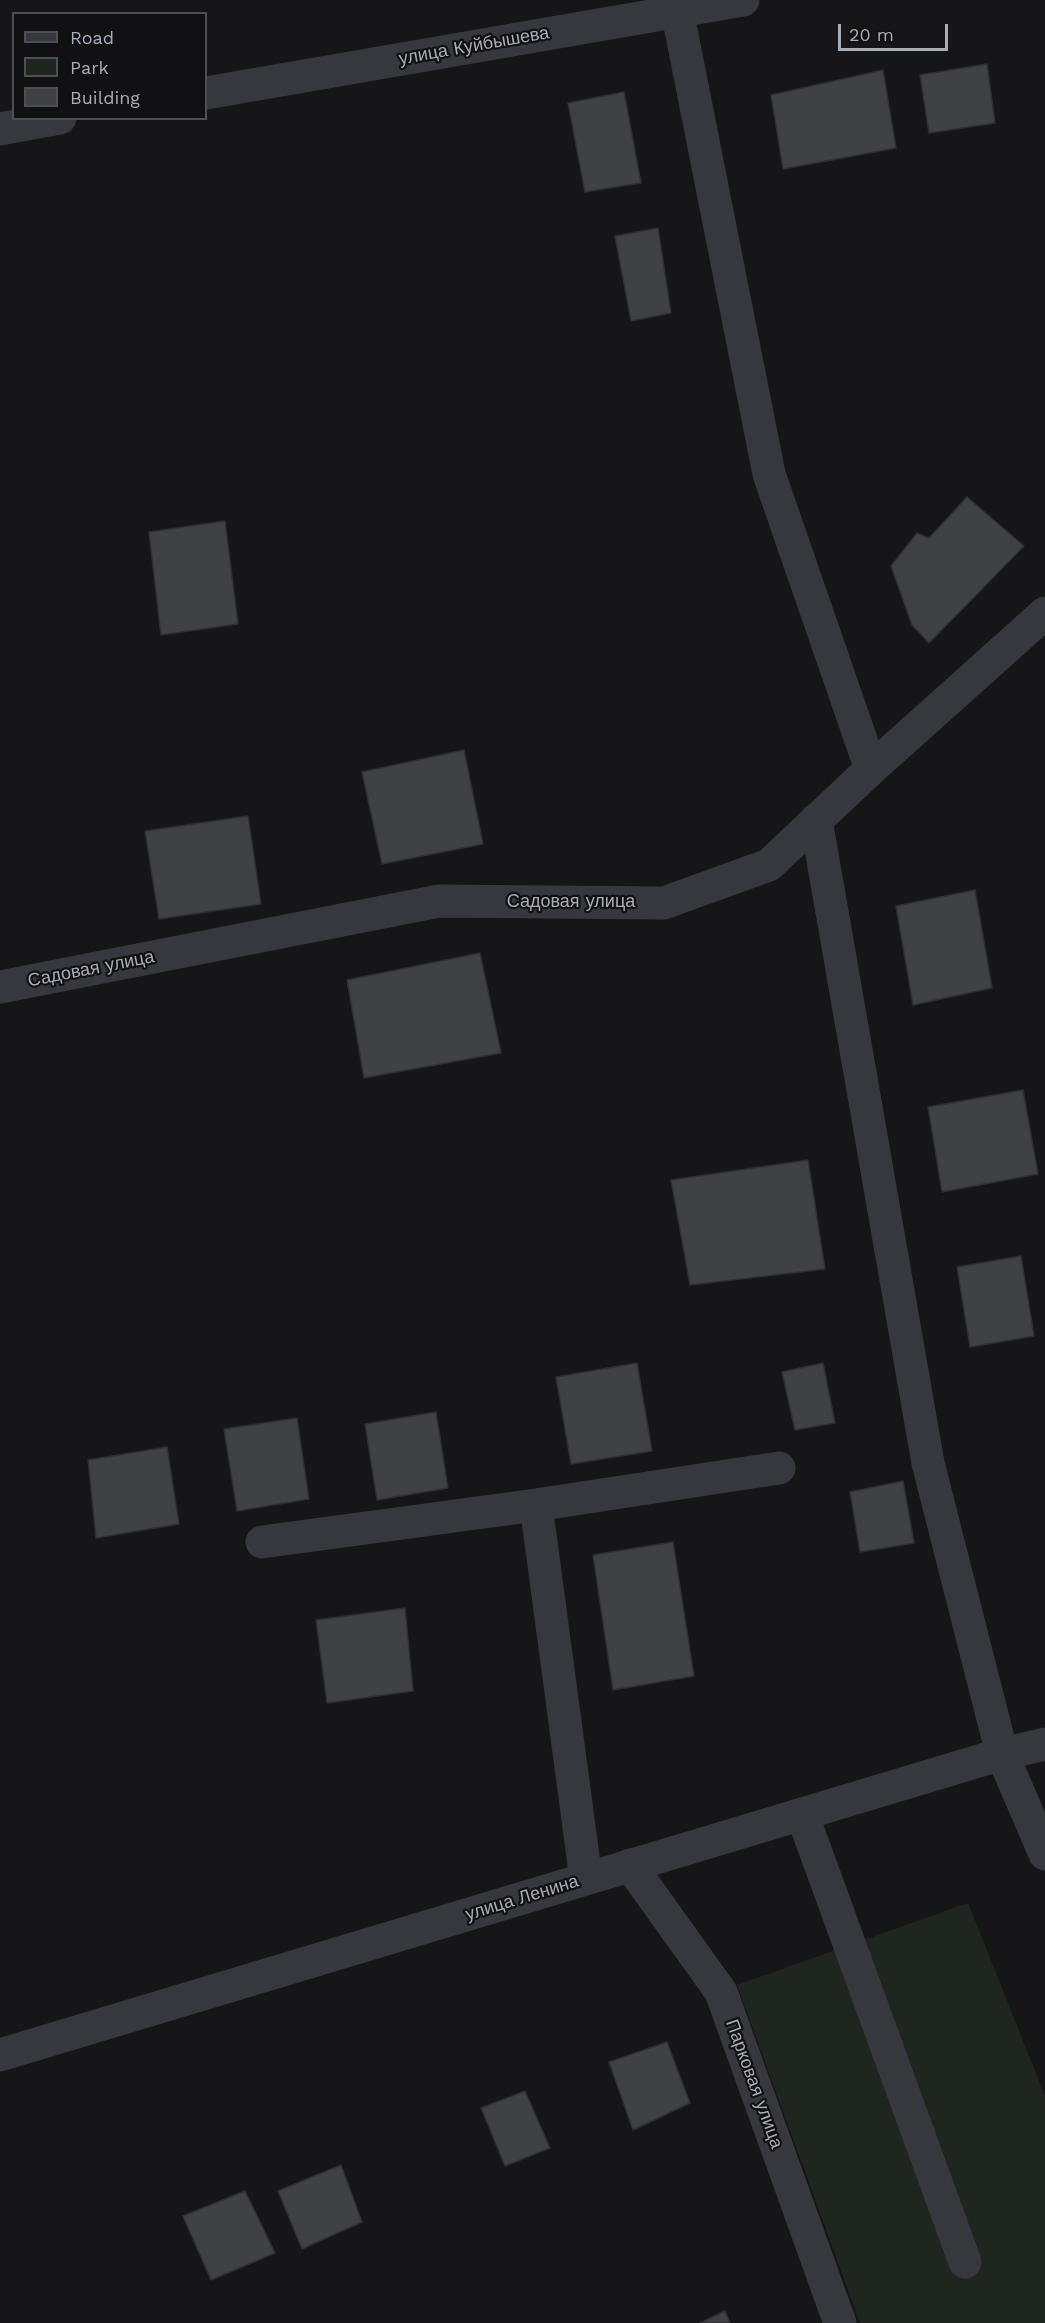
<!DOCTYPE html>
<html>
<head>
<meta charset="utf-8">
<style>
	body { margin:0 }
	#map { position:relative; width:1045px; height:2323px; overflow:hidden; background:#161618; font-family:"Work Sans",sans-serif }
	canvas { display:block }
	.legend { position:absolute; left:12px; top:12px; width:195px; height:108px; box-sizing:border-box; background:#111113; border:2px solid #4d4f55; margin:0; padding:8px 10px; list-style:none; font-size:18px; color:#a8adb8 }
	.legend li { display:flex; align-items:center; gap:12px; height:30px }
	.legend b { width:30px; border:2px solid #4d4f55 }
	.scale { position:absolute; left:838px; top:24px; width:110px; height:27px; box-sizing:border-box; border:3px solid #a8adb8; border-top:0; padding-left:8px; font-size:18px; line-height:21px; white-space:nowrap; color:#a8adb8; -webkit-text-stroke:4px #111113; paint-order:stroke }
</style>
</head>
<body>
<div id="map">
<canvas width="1045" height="2323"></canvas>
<ul class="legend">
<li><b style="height:8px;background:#37383d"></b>Road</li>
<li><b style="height:16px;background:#1e261f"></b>Park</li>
<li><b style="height:16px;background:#404145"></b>Building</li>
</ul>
<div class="scale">20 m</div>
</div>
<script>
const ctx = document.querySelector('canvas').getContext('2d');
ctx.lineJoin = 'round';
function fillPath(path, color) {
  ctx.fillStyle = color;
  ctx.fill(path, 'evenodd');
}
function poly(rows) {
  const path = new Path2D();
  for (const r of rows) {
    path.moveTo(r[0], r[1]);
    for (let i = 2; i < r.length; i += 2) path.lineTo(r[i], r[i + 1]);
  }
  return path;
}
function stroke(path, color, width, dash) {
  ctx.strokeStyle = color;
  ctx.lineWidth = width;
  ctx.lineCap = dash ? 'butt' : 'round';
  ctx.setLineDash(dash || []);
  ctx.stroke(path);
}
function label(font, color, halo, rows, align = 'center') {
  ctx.font = font + ' "Work Sans",sans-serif';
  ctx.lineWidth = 4.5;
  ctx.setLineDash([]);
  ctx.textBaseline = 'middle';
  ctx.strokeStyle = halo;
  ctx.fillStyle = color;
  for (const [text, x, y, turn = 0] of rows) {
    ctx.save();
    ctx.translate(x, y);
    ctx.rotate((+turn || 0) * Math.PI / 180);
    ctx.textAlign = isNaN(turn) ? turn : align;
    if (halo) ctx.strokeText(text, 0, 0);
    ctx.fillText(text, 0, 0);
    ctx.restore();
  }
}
const green = poly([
	[968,1903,1045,2096,1045,2323,860,2323,737,1985]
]);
const building = poly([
	[987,64,995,123,929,133,920,75,987,64],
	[883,70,896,148,783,169,771,95,883,70],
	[624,92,641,183,585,192,568,103,624,92],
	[658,228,671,313,631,321,615,236,658,228],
	[967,497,1024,546,929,643,912,625,891,566,917,533,929,538,967,497],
	[225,521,238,624,161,635,149,532,225,521],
	[464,750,483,844,382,864,362,772,464,750],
	[248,816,261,904,159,919,145,831,248,816],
	[975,890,992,988,913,1005,896,906,975,890],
	[480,953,501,1053,364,1078,347,980,480,953],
	[1023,1090,1038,1174,942,1192,928,1107,1023,1090],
	[808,1160,825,1269,690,1285,671,1180,808,1160],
	[1021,1256,1034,1336,970,1347,957,1267,1021,1256],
	[637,1363,652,1451,571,1464,556,1377,637,1363],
	[823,1363,835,1423,795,1430,782,1372,823,1363],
	[436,1412,448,1488,377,1500,365,1424,436,1412],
	[297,1418,309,1499,237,1511,224,1429,297,1418],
	[167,1447,179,1524,96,1538,88,1460,167,1447],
	[903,1481,914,1543,860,1552,850,1492,903,1481],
	[673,1542,694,1676,613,1690,593,1555,673,1542],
	[405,1608,413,1691,327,1703,316,1620,405,1608],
	[667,2042,690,2103,633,2130,609,2062,667,2042],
	[525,2091,550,2148,505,2166,481,2108,525,2091],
	[341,2165,362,2222,302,2249,278,2191,341,2165],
	[245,2191,275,2253,211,2280,183,2216,245,2191],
	[725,2311,730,2323,700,2323,725,2311]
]);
const minor = poly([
	[677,10,769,474,871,769],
	[206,93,743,0],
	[0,129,60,118],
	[816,820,928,1463,1002,1754,1045,1854],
	[0,987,439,901,664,903,769,865,871,769,1045,613],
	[536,1505,779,1468],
	[262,1542,536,1505,586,1879],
	[802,1814,965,2262],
	[630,1865,721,1992,840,2323],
	[0,2055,1002,1754,1045,1744]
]);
const streetNames = [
	["улица Куйбышева",474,46,-10],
	["Садовая улица",571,902],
	["Садовая улица",91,969,-11],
	["улица Ленина",522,1898,-17],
	["Парковая улица",754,2084,70]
];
fillPath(green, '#1e261f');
fillPath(building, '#404145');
stroke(building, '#303034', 1.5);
stroke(minor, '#37383d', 33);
label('18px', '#a8adb8', '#111113', streetNames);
</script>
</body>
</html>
